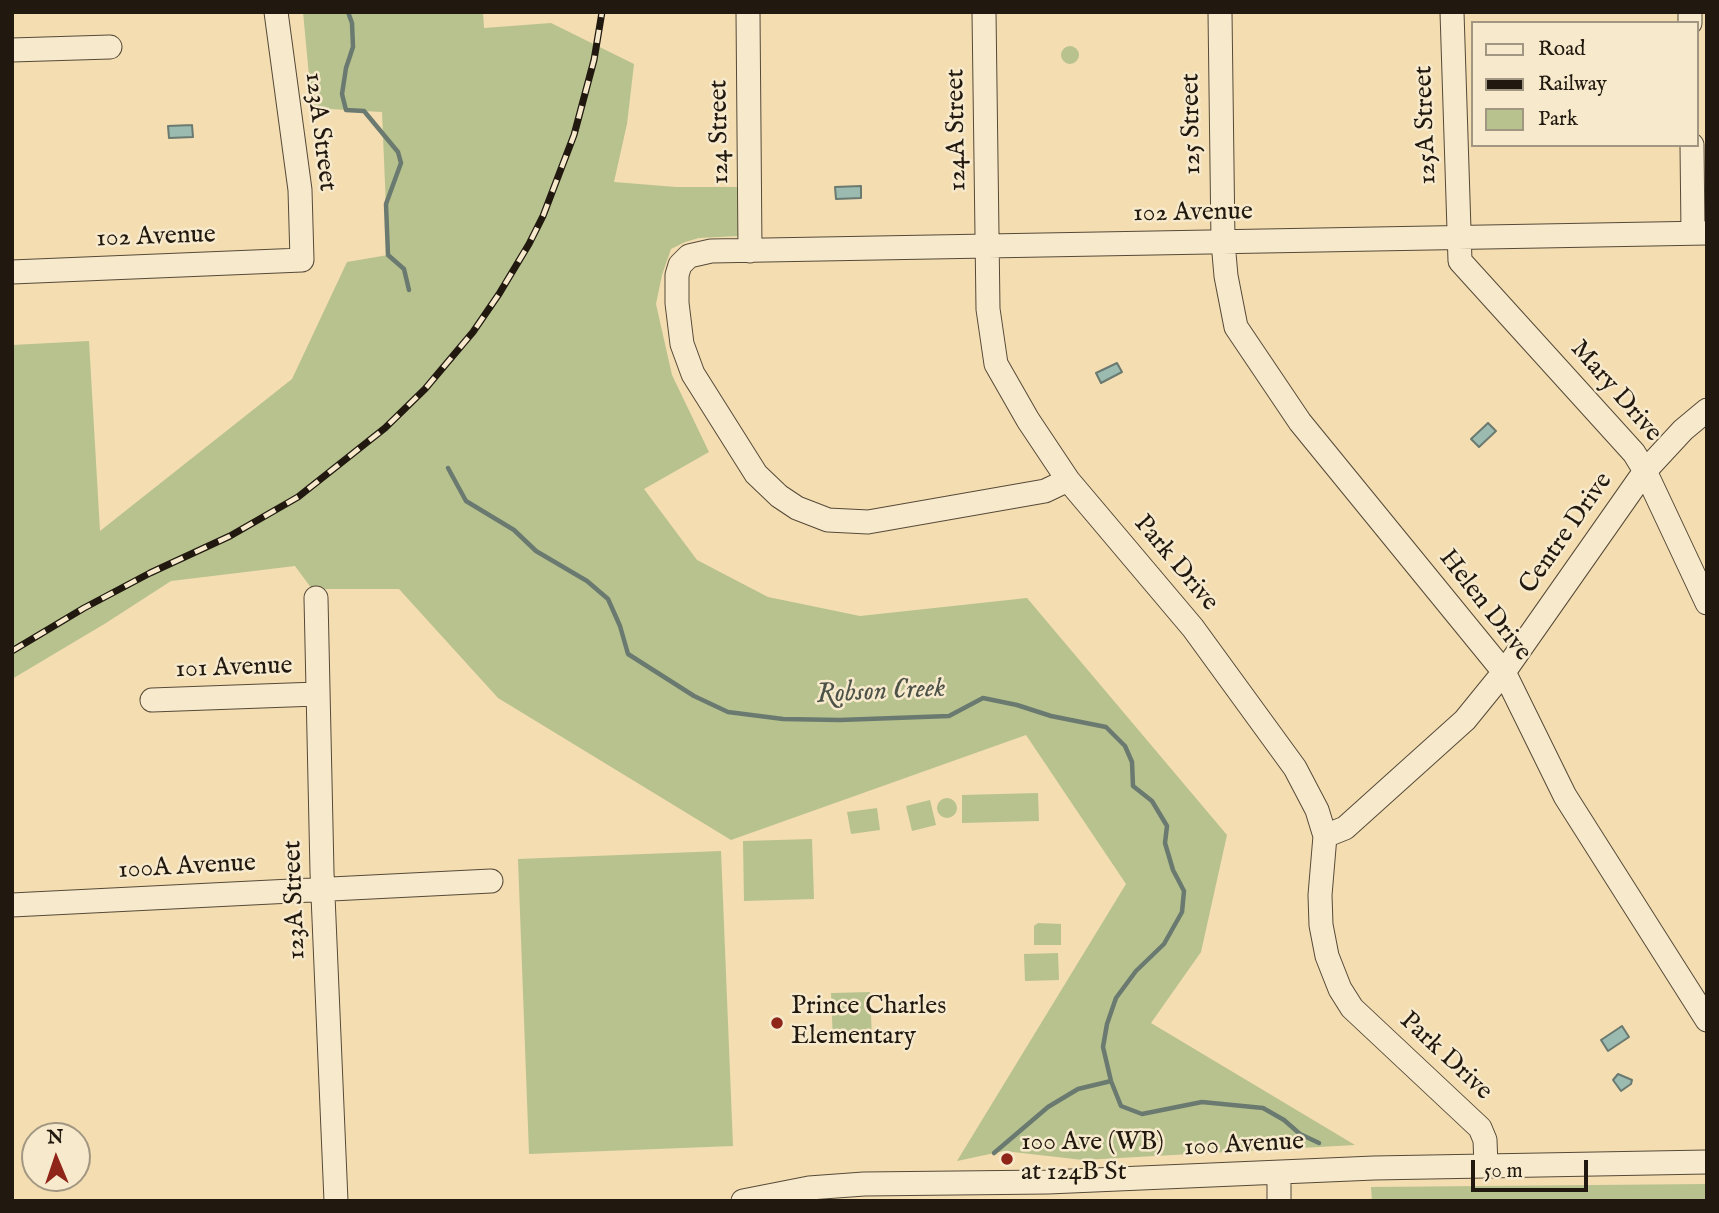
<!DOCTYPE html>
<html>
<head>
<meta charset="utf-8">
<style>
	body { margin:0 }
	#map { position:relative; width:1719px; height:1213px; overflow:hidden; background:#f3ddb1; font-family:"IM FELL English",serif }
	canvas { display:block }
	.frame { position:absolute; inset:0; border:14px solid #211910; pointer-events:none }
	.legend { position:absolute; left:1471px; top:21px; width:228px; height:126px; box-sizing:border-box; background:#f7e9cc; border:2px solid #a19681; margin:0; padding:9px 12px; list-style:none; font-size:21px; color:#211910 }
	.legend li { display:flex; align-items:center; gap:14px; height:35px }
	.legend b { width:35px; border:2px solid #a19681 }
	.north { position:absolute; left:21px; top:1122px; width:70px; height:70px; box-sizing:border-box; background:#f7e9cc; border:2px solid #a19681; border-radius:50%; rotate:358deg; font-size:19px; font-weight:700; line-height:28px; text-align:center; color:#211910 }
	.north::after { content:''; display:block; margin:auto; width:24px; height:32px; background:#8f2418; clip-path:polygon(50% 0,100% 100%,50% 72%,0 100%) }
	.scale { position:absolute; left:1471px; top:1160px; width:117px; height:32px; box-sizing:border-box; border:4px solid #211910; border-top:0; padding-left:9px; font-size:21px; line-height:24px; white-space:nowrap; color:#211910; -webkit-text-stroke:5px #f7e9cc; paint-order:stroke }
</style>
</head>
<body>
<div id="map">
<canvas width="1719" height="1213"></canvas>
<div class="frame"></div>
<ul class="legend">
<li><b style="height:9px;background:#f7e9cc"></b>Road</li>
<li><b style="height:9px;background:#211910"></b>Railway</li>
<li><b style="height:19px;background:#b8c28e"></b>Park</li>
</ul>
<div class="north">N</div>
<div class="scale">50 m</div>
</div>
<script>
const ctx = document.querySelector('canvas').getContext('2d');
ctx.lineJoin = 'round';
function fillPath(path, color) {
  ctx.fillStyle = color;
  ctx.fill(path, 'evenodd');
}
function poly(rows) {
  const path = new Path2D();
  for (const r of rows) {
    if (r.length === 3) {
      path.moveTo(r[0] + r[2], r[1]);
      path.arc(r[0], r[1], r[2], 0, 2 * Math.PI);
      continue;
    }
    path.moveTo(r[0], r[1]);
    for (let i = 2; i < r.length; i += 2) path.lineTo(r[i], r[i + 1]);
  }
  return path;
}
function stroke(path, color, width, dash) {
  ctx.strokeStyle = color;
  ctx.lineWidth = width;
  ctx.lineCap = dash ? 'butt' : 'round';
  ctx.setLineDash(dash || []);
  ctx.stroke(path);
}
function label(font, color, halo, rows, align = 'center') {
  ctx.font = font + ' "IM FELL English",serif';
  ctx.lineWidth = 5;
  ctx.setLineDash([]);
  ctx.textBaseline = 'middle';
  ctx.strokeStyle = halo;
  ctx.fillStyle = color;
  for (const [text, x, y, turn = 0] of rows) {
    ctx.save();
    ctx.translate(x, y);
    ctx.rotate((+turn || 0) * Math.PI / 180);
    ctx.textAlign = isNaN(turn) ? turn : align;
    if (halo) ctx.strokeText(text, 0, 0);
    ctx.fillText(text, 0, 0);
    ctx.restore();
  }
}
const green = poly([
	[303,12,483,12,484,28,551,23,634,64,627,124,614,182,676,187,739,187,739,236,699,238,685,242,671,249,662,275,656,304,672,375,709,452,644,489,697,560,768,597,860,616,1027,598,1227,835,1201,952,1151,1023,1355,1145,1083,1160,1004,1151,957,1161,1126,884,1026,735,731,840,498,698,399,589,312,589,295,566,171,581,106,623,12,679,12,345,89,341,100,531,292,379,347,262,388,255,382,112,312,108],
	[1070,55,9],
	[1038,793,1039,821,962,823,962,795],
	[947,808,10],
	[930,800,936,825,912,831,906,806],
	[877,808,880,830,851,834,847,812],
	[812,839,814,899,744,901,743,841],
	[721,851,733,1146,529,1154,518,859],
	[1038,923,1061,924,1061,945,1034,945,1034,926],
	[1058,953,1059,980,1025,981,1024,954],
	[870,992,872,1039,833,1041,831,993],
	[1707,1184,1707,1201,1372,1201,1371,1187]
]);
const water = poly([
	[192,125,193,137,169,138,168,126,192,125],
	[861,186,861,198,836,199,835,187,861,186],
	[1117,363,1122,372,1101,383,1096,373,1117,363],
	[1488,423,1496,431,1479,447,1471,439,1488,423],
	[1622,1026,1629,1037,1608,1051,1601,1040,1622,1026],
	[1618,1074,1632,1080,1631,1084,1621,1091,1613,1080,1618,1074]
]);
const stream = poly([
	[348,12,352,23,353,47,346,68,342,94,346,110,364,111,398,152,401,163,386,204,388,255,404,269,409,290],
	[448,468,466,501,514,530,536,551,587,581,608,599,620,626,628,654,694,696,728,712,783,719,840,720,949,716,983,698,1017,705,1051,716,1106,727,1125,746,1132,762,1133,786,1152,801,1167,826,1165,843,1173,870,1184,891,1182,912,1164,944,1136,971,1116,998,1107,1024,1103,1047,1111,1081,1121,1106,1142,1114,1202,1102,1263,1108,1284,1120,1300,1134,1319,1143],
	[994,1153,1048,1107,1078,1089,1111,1081]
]);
const minor = poly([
	[748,12,750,251],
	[984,12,988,309,996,364,1028,420,1068,480],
	[1220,12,1223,242,1226,276,1236,327,1300,422,1504,672,1565,796,1707,1020],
	[1452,12,1460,261,1634,453,1645,471,1707,603],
	[1690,12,1690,23],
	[12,50,110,47],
	[1692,145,1693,233],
	[12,272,302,260,300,190,276,12],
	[316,598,322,872,336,1201],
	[152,700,317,694],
	[1325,836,1345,828,1465,720,1504,672,1645,471,1683,430,1707,410],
	[12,905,491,881],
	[1486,1166,1485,1140,1480,1128,1352,1008,1340,989,1327,956,1321,925,1320,895,1325,836,1317,810,1295,768,1193,628,1068,480,1045,491,868,522,828,520,797,508,779,496,756,474,693,374,682,344,677,303,677,275,680,265,689,256,711,251,1707,233],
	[1279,1173,1279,1201],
	[743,1201,809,1188,864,1184,1048,1182,1374,1168,1707,1162]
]);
const rail = poly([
	[12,651,84,608,150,573,230,536,298,497,385,428,425,389,473,332,499,294,529,244,543,216,574,135,594,60,602,12]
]);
const markers = [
	[777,1023,7,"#8f2418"],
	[1007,1159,7,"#8f2418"]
];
const streetNames = [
	["125 Street",1193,124,-91],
	["125A Street",1427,125,-92],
	["124A Street",958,130,-91],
	["123A Street",319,132,83],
	["124 Street",721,132,-91],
	["102 Avenue",1193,214,-1],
	["102 Avenue",156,238,-2],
	["Mary Drive",1615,392,49],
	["Centre Drive",1567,534,-55],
	["Park Drive",1175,564,50],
	["Helen Drive",1484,606,52],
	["101 Avenue",234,669,-2],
	["100A Avenue",187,868,-3],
	["123A Street",296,900,-92],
	["Park Drive",1445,1057,43],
	["100 Avenue",1244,1146,-3]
];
const poiNames = [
	["Prince Charles",791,1008],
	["Elementary",791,1038],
	["100 Ave (WB)",1021,1144],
	["at 124B St",1021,1174]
];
const waterNames = [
	["Robson Creek",881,693,-3]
];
fillPath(green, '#b8c28e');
fillPath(water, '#9bbbb0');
stroke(water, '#6a7a70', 2);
stroke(stream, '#6a7a70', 4.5);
stroke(minor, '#564a38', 25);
stroke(minor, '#f7e9cc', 23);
stroke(rail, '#211910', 7);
stroke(rail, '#f7e9cc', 4.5, [13]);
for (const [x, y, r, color] of markers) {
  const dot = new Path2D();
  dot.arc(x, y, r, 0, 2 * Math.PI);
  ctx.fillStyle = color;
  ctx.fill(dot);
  stroke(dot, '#f7e9cc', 2.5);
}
label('26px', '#211910', '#f7e9cc', streetNames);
label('26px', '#211910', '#f7e9cc', poiNames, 'left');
label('italic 28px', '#4c5248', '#f7e9cc', waterNames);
</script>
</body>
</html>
